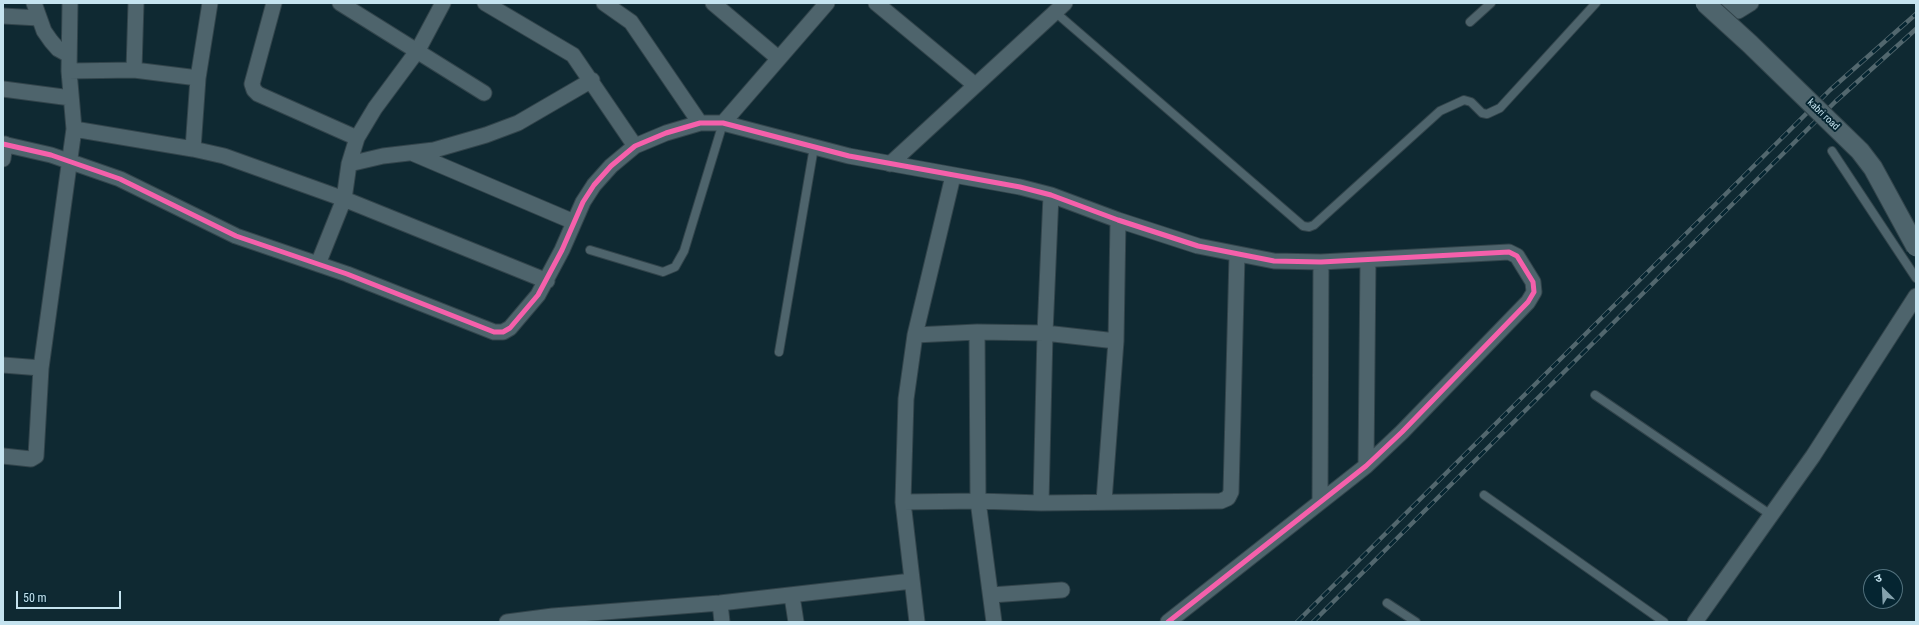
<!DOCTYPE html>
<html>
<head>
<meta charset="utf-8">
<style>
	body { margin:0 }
	#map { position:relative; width:1919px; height:625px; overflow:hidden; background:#0f2932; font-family:"Roboto Condensed","Noto Sans Devanagari",sans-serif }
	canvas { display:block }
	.frame { position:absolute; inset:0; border:4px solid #c5e3ef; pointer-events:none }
	.north { position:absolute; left:1863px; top:569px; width:40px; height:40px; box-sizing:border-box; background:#052531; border:1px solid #52717d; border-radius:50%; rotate:336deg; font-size:11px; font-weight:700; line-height:16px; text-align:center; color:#c5e3ef }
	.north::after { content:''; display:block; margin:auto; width:14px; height:18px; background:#85a2ad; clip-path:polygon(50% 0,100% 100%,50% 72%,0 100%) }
	.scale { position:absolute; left:16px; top:591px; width:105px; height:18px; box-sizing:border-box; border:2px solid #c5e3ef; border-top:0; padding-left:5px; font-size:12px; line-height:14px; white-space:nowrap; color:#c5e3ef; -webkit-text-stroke:3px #052531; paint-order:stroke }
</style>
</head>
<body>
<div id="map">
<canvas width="1919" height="625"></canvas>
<div class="frame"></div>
<div class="north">उ</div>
<div class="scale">50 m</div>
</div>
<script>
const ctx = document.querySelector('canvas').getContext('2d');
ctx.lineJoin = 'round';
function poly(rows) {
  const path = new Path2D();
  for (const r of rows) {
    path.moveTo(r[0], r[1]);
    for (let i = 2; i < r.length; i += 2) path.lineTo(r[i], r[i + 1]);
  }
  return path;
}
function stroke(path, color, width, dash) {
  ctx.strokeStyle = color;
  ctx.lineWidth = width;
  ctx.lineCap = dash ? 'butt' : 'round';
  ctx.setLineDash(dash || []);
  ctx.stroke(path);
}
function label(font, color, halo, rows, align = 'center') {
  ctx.font = font + ' "Roboto Condensed",sans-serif';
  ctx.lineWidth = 4;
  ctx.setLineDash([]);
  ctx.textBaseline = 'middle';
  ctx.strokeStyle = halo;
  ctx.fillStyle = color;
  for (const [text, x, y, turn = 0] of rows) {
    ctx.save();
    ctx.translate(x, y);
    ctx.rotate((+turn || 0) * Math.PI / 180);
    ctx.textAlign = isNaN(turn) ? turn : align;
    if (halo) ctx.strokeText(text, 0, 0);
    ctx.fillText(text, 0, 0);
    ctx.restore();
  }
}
const service = poly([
	[1055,12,1303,226,1309,227,1314,225,1440,111,1464,100,1471,102,1482,113,1487,114,1500,108,1596,3],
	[1470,22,1491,3],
	[1832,151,1916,278],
	[590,250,663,272,675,267,684,251,723,123],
	[779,352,814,147],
	[1595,395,1771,515],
	[1484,495,1664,622],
	[1387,603,1416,622]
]);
const minor = poly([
	[34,3,44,31,51,41,58,49,69,55],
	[274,3,252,84,254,90,258,94,357,138],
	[340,3,484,93],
	[485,3,573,55,635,146],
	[604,3,631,22,700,123],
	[713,3,778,58],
	[876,3,975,85],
	[1725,3,1733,9,1738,11,1751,3],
	[3,16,39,18],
	[134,70,136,3],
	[69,71,134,70,198,78],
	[3,89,71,98],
	[723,123,827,3],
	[74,129,193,149,224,156,344,199,547,281],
	[3,144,51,155,120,179,236,236,347,274,494,332,503,332,510,328,538,295,562,250,583,202,594,185,611,166,635,146,666,133,700,123,723,123,849,156,1020,187,1051,195,1118,220,1198,246,1274,261,1321,262,1509,252,1517,256,1533,282,1534,292,1528,302,1402,432,1366,466,1168,622],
	[193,149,198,78,210,3],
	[412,153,574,222],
	[3,159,5,144],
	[349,164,383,156,434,150,486,135,518,123,592,80],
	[890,164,1065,3],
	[318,264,344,199,349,164,357,138,375,108,418,50,443,3],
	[977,332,978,501,994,622],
	[915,335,977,332,1045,333,1116,341],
	[3,365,41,368],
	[3,456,31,459,36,456,41,368,74,129,69,71,70,3],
	[1366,466,1368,260],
	[1104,501,1116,341,1118,220],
	[903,502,978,501,1041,503,1221,501,1228,498,1231,492,1237,255],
	[1320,502,1321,262],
	[1041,503,1045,333,1051,195],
	[991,595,1062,590],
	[792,596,796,622],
	[720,603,722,622],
	[507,622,553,616,720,603,912,581],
	[917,622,903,502,906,399,915,335,953,176],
	[1695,622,1813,456,1916,296]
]);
const rail = poly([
	[1297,622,1830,90,1916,14],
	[1313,622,1835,102,1916,29]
]);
const tertiaryBridge = poly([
	[1705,3,1750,44,1860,151,1873,168,1916,247]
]);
const cycleway = poly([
	[3,144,51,155,120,179,236,236,347,274,494,332,503,332,510,328,538,295,562,250,583,202,594,185,611,166,635,146,666,133,700,123,723,123,849,156,1020,187,1051,195,1118,220,1198,246,1274,261,1321,262,1509,252,1517,256,1533,282,1534,292,1528,302,1402,432,1366,466,1168,622]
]);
const streetNames = [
	["kabri road",1823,115,44]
];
stroke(service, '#32444b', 10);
stroke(minor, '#32444b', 17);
stroke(service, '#4e646c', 8);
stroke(minor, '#4e646c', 15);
stroke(rail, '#52676e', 4.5);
stroke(rail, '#052531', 3, [9]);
stroke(tertiaryBridge, '#32444b', 21, []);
stroke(tertiaryBridge, '#4e646c', 19);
stroke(cycleway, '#f560ab', 5);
label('10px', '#c5e3ef', '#052531', streetNames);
</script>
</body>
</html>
